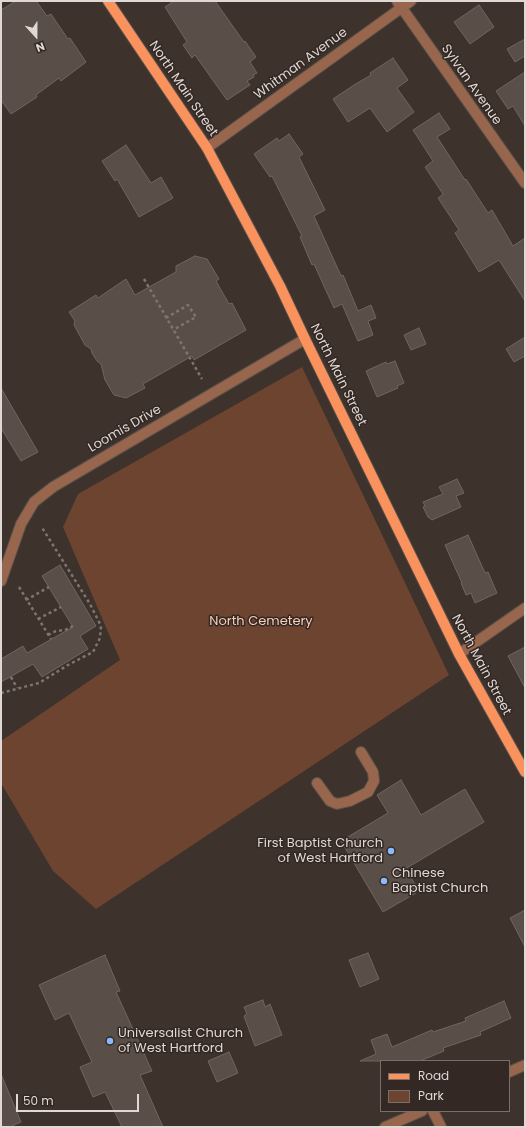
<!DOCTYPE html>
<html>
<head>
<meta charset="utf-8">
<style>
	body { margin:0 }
	#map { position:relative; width:526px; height:1128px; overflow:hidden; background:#3d322c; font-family:Poppins,sans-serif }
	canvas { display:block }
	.frame { position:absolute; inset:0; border:2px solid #dfd8d4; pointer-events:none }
	.legend { position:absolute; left:380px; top:1060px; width:130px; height:52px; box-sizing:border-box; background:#332823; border:1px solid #786e6a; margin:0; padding:5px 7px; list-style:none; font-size:12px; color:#dfd8d4 }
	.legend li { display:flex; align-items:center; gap:8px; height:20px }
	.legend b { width:20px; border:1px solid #786e6a }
	.north { position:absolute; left:16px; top:16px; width:40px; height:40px; -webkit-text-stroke:3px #332823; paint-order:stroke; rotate:159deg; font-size:11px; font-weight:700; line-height:16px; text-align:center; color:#dfd8d4 }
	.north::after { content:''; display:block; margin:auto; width:14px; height:18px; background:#dfd8d4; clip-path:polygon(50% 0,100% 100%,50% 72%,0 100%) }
	.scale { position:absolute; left:16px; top:1094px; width:123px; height:18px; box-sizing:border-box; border:2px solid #dfd8d4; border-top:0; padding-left:5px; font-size:12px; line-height:14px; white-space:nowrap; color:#dfd8d4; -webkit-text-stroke:3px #332823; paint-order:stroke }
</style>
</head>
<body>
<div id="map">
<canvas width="526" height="1128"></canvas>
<div class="frame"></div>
<ul class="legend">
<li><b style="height:5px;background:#fa925e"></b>Road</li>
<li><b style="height:11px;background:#6d4430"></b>Park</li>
</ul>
<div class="north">N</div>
<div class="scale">50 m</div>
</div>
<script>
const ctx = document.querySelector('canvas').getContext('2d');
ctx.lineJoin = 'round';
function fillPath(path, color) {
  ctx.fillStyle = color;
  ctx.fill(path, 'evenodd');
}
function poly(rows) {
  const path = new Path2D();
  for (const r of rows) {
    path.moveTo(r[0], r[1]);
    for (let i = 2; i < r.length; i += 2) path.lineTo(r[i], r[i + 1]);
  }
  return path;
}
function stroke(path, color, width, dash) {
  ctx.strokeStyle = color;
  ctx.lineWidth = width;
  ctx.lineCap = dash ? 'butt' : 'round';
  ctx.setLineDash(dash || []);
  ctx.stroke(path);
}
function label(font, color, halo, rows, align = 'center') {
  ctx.font = font + ' Poppins,sans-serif';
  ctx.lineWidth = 3;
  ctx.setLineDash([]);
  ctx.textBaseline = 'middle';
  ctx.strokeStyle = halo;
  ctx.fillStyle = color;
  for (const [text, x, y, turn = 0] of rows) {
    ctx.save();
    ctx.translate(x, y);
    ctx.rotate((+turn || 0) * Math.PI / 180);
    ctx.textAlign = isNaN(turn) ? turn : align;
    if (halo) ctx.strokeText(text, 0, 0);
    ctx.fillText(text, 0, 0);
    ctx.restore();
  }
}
const green = poly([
	[302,367,449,675,96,909,53,871,1,783,1,741,120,660,63,527,78,494]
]);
const building = poly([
	[16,1,36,1,47,16,51,14,68,39,70,38,86,62,61,81,59,78,36,95,37,97,11,114,1,100,1,10,16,1],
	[174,1,215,1,244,42,245,41,256,57,250,62,257,73,253,75,254,77,247,81,250,85,227,100,195,55,192,58,183,45,187,42,165,7,174,1],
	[479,5,494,27,470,44,454,22,479,5],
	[525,39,525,56,515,62,507,49,525,39],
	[393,58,408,80,397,88,414,112,387,132,370,108,348,122,333,99,354,85,371,75,370,73,393,58],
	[525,72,525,126,513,106,508,109,496,91,525,72],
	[439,113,450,129,437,137,465,180,466,179,488,213,492,210,513,246,525,238,525,301,499,260,479,272,455,233,459,230,438,198,443,194,425,167,433,161,413,130,439,113],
	[289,134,303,154,299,157,325,210,314,216,341,276,343,275,358,311,371,305,376,318,368,321,373,335,358,341,342,304,334,308,314,264,312,265,300,237,302,236,272,176,270,177,254,154,277,138,279,141,289,134],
	[126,145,151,183,161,177,173,198,139,217,117,179,115,181,102,161,126,145],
	[195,256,207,259,219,279,216,281,229,304,232,303,246,330,194,360,192,356,143,384,145,388,126,398,114,395,105,380,101,364,97,361,92,353,91,349,85,345,74,325,75,321,69,312,96,295,98,298,126,279,135,295,176,272,176,266,195,256],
	[419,328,426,344,411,350,404,335,419,328],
	[525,337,525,356,514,362,506,349,525,337],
	[395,361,404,383,397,386,398,388,377,397,366,371,386,362,387,364,395,361],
	[1,388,38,452,21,461,1,428,1,388],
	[457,479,464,493,456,496,461,507,432,520,428,517,423,507,425,506,423,502,443,494,439,487,457,479],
	[468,535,485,573,488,572,497,593,475,603,471,593,466,595,461,583,462,583,445,545,468,535],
	[60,565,96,626,80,636,88,649,42,677,33,664,1,682,1,659,23,646,27,653,73,627,42,576,60,565],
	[525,647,525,688,508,656,525,647],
	[401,780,421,815,465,789,484,822,405,869,417,887,413,889,416,893,383,912,341,841,388,813,377,795,401,780],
	[525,910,525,947,510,918,525,910],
	[368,953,379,979,360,987,349,960,368,953],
	[105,955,120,991,116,992,152,1071,140,1075,163,1127,122,1127,105,1092,93,1097,80,1067,92,1062,69,1013,55,1020,39,985,105,955],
	[263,1000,265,1007,270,1004,282,1035,255,1046,244,1016,247,1014,244,1007,263,1000],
	[504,1001,511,1018,480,1032,481,1035,443,1048,444,1051,420,1061,360,1061,376,1054,371,1040,387,1034,392,1047,432,1030,433,1032,466,1021,465,1018,504,1001],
	[229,1052,238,1073,217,1082,208,1061,229,1052],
	[1,1074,21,1122,9,1127,1,1127,1,1074]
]);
const path = poly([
	[144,279,202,379],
	[166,318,188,305,196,317,173,330],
	[19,587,51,639],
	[26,600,49,587],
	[38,619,61,607],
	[48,635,56,631,65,630,73,626],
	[1,658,1,659],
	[11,677,17,688],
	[1,693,39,683,68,665,93,652,100,638,101,626,90,604,41,526]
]);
const minor = poly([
	[397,1,525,183],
	[207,148,411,1],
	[1,581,21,524,34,502,53,487,305,339],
	[459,654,525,608],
	[317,783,330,801,337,804,350,801,368,792,374,781,373,772,361,752],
	[509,1072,525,1065],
	[433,1111,441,1127],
	[385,1127,422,1111]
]);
const major = poly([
	[108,1,207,148,280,286,305,339,459,654,525,772]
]);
const markers = [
	[391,851,4,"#8abafc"],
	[384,881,4,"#8abafc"],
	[110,1041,4,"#8abafc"]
];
const streetNames = [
	["Whitman Avenue",301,64,-36],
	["Sylvan Avenue",471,85,55],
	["North Main Street",183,89,56],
	["North Main Street",338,375,64],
	["Loomis Drive",125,429,-30],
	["North Main Street",481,665,62]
];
const parkNames = [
	["North Cemetery",261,622]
];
const poiNames = [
	["First Baptist Church",383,844,"right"],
	["of West Hartford",383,859,"right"],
	["Chinese",392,874],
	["Baptist Church",392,889],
	["Universalist Church",118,1034],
	["of West Hartford",118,1049]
];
fillPath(green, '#6d4430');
fillPath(building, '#5a4e48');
stroke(building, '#72655f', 1);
stroke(minor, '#5a504a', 12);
stroke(major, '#5a504a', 12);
stroke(path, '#7f7570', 2.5, [3, 3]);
stroke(minor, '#98654d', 10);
stroke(major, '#fa925e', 10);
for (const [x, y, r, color] of markers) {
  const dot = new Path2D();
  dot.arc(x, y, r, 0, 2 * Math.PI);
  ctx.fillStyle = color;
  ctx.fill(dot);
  stroke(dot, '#332823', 1.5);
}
label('13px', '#dfd8d4', '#332823', streetNames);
label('13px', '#f8ceba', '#332823', parkNames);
label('13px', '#dfd8d4', '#332823', poiNames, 'left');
</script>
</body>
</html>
